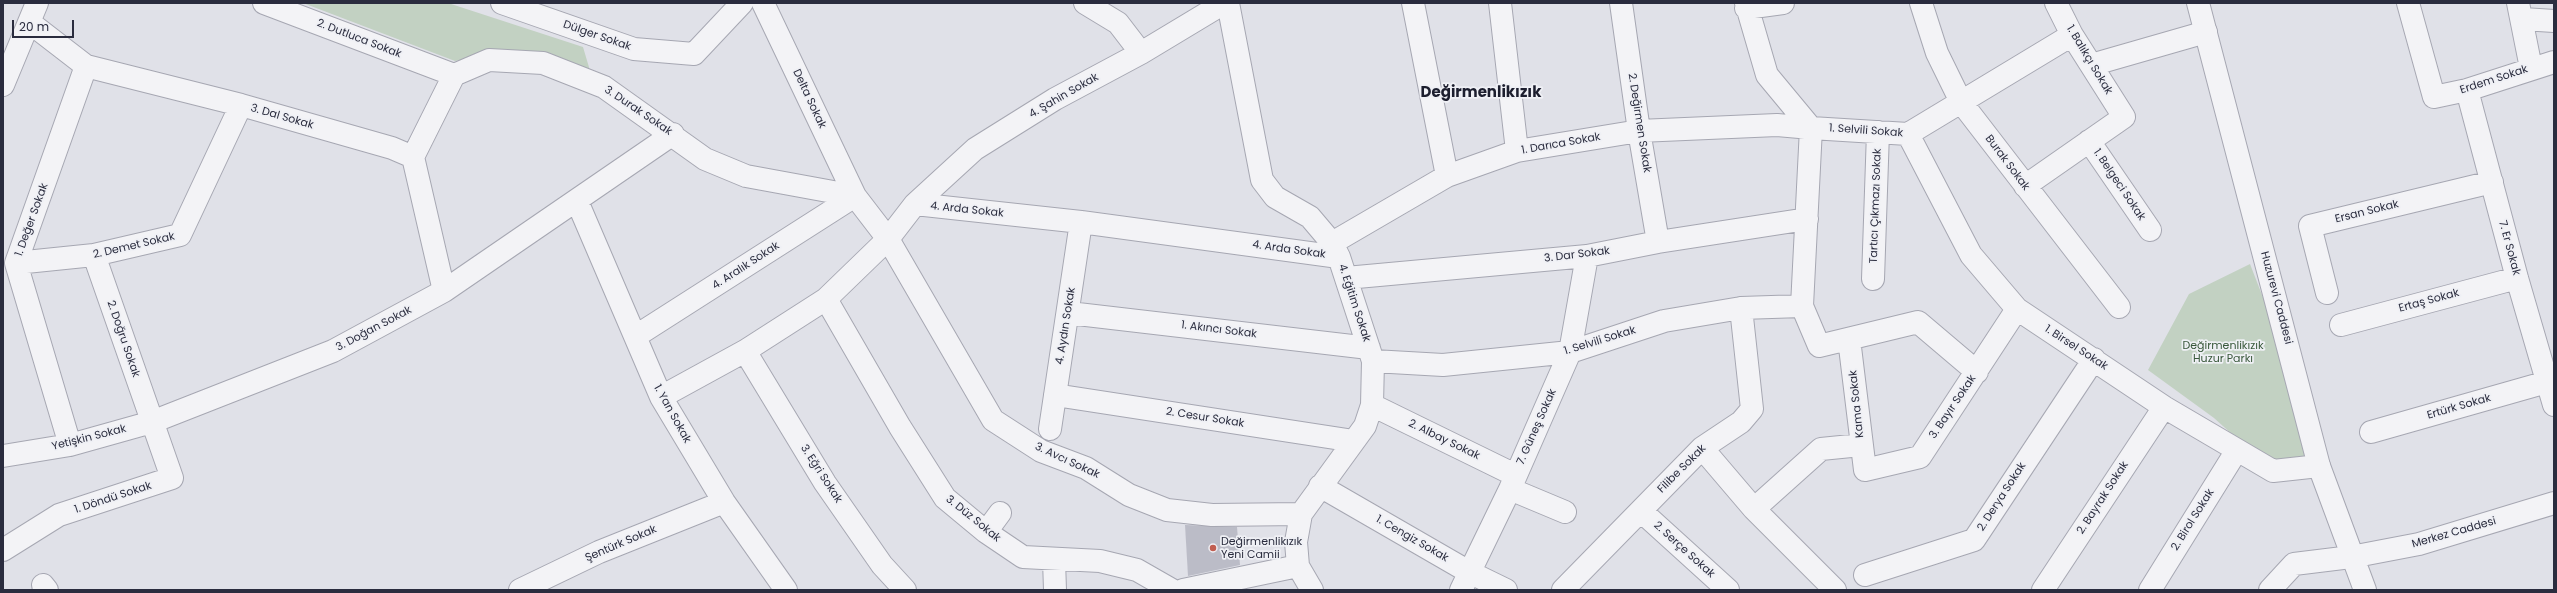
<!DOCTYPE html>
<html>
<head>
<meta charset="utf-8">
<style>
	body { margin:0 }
	#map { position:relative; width:2557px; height:593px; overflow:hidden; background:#e0e1e8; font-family:Poppins,sans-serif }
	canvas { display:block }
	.frame { position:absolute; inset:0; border:4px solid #2a2c3e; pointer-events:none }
	.scale { position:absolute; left:12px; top:20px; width:62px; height:18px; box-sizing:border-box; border:2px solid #2a2c3e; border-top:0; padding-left:5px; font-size:12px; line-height:14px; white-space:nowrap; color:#2a2c3e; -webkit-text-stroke:3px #eff0f5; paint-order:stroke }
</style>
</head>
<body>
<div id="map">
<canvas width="2557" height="593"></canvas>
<div class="frame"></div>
<div class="scale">20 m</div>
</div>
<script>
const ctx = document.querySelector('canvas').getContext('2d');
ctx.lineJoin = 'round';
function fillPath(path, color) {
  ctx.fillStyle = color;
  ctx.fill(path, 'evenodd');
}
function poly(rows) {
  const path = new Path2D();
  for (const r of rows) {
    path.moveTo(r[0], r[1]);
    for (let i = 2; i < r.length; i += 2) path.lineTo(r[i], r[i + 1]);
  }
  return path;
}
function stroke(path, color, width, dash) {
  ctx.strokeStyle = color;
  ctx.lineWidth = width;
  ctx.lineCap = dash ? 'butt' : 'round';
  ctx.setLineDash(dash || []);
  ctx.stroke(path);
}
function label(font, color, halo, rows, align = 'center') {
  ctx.font = font + ' Poppins,sans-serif';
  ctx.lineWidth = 3.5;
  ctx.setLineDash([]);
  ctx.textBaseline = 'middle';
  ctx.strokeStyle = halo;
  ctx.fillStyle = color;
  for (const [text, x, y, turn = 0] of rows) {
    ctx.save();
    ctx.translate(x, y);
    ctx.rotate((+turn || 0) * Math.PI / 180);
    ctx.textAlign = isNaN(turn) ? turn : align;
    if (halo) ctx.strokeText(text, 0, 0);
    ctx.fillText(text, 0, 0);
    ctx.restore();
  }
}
const green = poly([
	[303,3,448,3,583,47,591,74,501,53,455,61],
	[2250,264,2300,393,2319,466,2273,471,2214,418,2148,370,2189,294]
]);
const building = poly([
	[1185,525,1237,527,1240,565,1188,576]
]);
const minor = poly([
	[264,3,454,75],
	[502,3,634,49,694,54,742,3],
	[1085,3,1118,23,1141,53],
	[1228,3,1262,180,1275,197,1310,217,1332,243,1339,257,1373,361,1372,405,1365,426,1301,514,1296,542,1298,566,1312,590],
	[1413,3,1447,176],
	[1500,3,1517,151],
	[1621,3,1639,131,1658,242],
	[1746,3,1767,75,1811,128],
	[1921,3,1937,53,1961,102,2119,307],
	[2408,3,2434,97,2467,90,2554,62],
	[2518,3,2531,68],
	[1746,8,1783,3],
	[2523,19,2554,21],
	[29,22,86,66,241,105,392,148,413,157,444,291],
	[2091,65,2206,32],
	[3,85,37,3],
	[2467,90,2517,278,2554,405],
	[1908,134,1971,255,2017,309,2164,407,2273,471,2319,466],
	[2089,141,2150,230],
	[413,157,454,75,489,60,543,63,604,87,705,159,746,176,855,196,888,239,993,420,1041,451,1086,468,1129,495,1167,510,1212,515,1301,514],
	[2025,186,2124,117,2072,35,2056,3],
	[577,201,661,397,724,502,786,590],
	[915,204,1081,222,1339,257],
	[1332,243,1447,176,1517,151,1639,131,1777,125,1811,128],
	[16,263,94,255,180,235,241,105],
	[1346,278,1587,256,1658,242,1807,219],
	[1873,279,1878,132],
	[2327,293,2310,226,2492,182],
	[826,299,900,427,945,498,986,532,1023,557,1100,561,1137,570,1172,590],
	[1802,306,1819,346,1918,322,1977,372],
	[1069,313,1369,348],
	[2341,325,2517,278],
	[636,336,855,196,763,3],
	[1849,339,1865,470,1920,457,2017,309],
	[745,351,825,483,882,565,905,590],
	[1373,361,1443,365,1570,352,1664,321,1741,308,1802,306,1811,128,1908,134,2072,35],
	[1055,395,1354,441],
	[661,397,745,351,826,299,888,239,915,204,975,149,1055,99,1141,53,1224,3],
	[1372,405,1515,475],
	[1050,429,1081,222],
	[2371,432,2547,382],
	[70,445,16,263,86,66],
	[1702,448,1754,509,1835,590],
	[3,456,70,445,152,422,333,351,444,291,673,134],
	[1320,486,1469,572,1506,590],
	[1510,489,1565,512],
	[1754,509,1821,449,1861,445],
	[1641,511,1728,590],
	[986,532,1000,513],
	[3,550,59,515,172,478,94,255],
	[1054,560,1055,590],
	[1865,575,1974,540,2094,359],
	[43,585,47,590],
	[520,590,599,552,724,502],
	[1183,590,1298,566],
	[1461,590,1510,489,1570,352,1587,256],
	[1563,590,1702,448,1741,422,1752,409,1741,308],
	[2043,590,2164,407],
	[2150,590,2237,450],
	[2270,590,2294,564,2351,557]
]);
const tertiary = poly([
	[2198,3,2319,466,2365,590],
	[2351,557,2419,544,2554,503]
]);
const markers = [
	[1213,548,4,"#c15e51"]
];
const streetNames = [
	["Dülger Sokak",597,36,19],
	["2. Dutluca Sokak",359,39,21],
	["1. Balıkçı Sokak",2089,60,59],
	["Erdem Sokak",2494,80,-18],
	["4. Şahin Sokak",1064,96,-30],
	["Delta Sokak",809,99,65],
	["3. Durak Sokak",638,111,34],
	["3. Dal Sokak",282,117,16],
	["2. Değirmen Sokak",1639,123,81],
	["1. Selvili Sokak",1866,131,4],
	["1. Darıca Sokak",1561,144,-10],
	["Burak Sokak",2007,163,53],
	["1. Belgeci Sokak",2119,185,56],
	["Tartıcı Çıkmazı Sokak",1876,206,-88],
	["4. Arda Sokak",967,210,6],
	["Ersan Sokak",2367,212,-14],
	["1. Değer Sokak",32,220,-70],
	["2. Demet Sokak",134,246,-13],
	["7. Er Sokak",2509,248,75],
	["4. Arda Sokak",1289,250,8],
	["3. Dar Sokak",1577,255,-7],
	["4. Aralık Sokak",746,266,-33],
	["Huzurevi Caddesi",2276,298,75],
	["Ertaş Sokak",2429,301,-15],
	["4. Eğitim Sokak",1354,303,72],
	["4. Aydın Sokak",1066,326,-81],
	["3. Doğan Sokak",374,329,-28],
	["1. Akıncı Sokak",1219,330,7],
	["2. Doğru Sokak",123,339,71],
	["1. Selvili Sokak",1600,341,-17],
	["1. Birsel Sokak",2076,348,33],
	["Kama Sokak",1857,404,-96],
	["3. Bayır Sokak",1953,407,-56],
	["Ertürk Sokak",2459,407,-16],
	["1. Yan Sokak",672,414,61],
	["2. Cesur Sokak",1205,418,9],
	["7. Güneş Sokak",1537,427,-66],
	["Yetişkin Sokak",89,438,-14],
	["2. Albay Sokak",1444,440,26],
	["3. Avcı Sokak",1067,461,25],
	["Filibe Sokak",1682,469,-45],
	["3. Eğri Sokak",821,474,57],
	["2. Derya Sokak",2002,497,-57],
	["1. Döndü Sokak",113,498,-18],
	["2. Bayrak Sokak",2103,498,-57],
	["3. Düz Sokak",973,519,39],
	["2. Birol Sokak",2193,520,-58],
	["Merkez Caddesi",2454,533,-16],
	["1. Cengiz Sokak",1412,539,30],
	["Şentürk Sokak",621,544,-23],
	["2. Serçe Sokak",1684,550,42]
];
const parkNames = [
	["Değirmenlikızık",2223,346],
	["Huzur Parkı",2223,359]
];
const poiNames = [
	["Değirmenlikızık",1221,542],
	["Yeni Camii",1221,555]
];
const districtNames = [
	["Değirmenlikızık",1481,93]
];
fillPath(green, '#c2d1c2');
fillPath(building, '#bbbcc7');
stroke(minor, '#a6a7b2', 24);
stroke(tertiary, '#a6a7b2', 24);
stroke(minor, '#f3f3f6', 22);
stroke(tertiary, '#f3f3f6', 22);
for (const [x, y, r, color] of markers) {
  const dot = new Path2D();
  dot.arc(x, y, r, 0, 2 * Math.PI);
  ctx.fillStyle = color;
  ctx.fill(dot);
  stroke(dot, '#eff0f5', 1.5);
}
label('11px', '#2a2c3e', '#eff0f5', streetNames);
label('11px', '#39583b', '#eff0f5', parkNames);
label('11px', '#2a2c3e', '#eff0f5', poiNames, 'left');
label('bold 15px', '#1c1e2e', '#eff0f5', districtNames);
</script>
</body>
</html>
